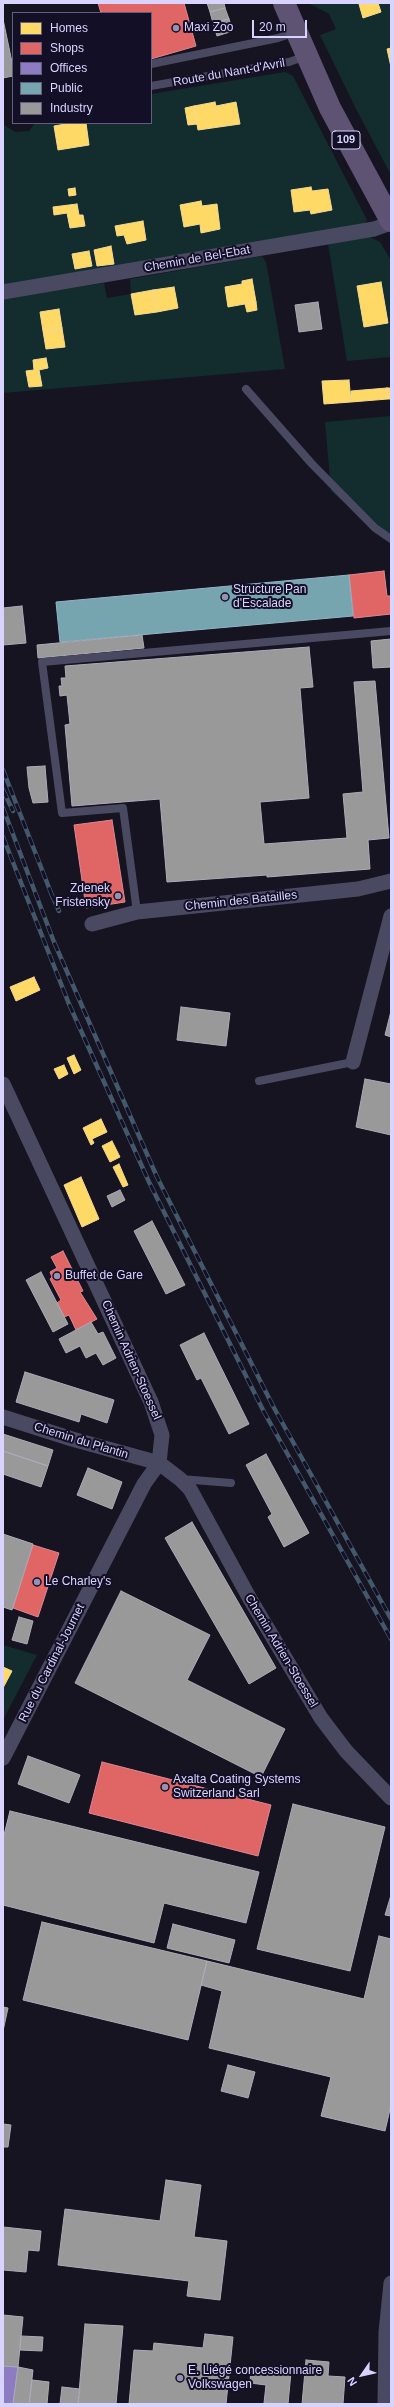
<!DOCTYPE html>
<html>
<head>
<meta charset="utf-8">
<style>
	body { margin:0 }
	#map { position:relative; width:394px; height:2407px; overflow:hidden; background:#161421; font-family:Helvetica,sans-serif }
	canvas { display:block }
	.frame { position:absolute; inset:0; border:4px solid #d9d4ff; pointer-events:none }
	.legend { position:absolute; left:12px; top:12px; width:140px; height:112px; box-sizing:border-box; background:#130f26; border:1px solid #625e7d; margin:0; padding:5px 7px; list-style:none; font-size:12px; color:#d9d4ff }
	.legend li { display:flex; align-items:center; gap:8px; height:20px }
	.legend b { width:20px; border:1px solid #625e7d }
	.north { position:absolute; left:342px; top:2355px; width:40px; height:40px; -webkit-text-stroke:3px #130f26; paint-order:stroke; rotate:236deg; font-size:11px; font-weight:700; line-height:16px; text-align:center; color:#d9d4ff }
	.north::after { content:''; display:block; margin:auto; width:14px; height:18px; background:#d9d4ff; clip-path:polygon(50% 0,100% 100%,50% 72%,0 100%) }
	.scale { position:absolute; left:252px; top:20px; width:55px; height:18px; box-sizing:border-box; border:2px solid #d9d4ff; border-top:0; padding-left:5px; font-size:12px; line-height:14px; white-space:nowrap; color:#d9d4ff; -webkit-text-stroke:3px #130f26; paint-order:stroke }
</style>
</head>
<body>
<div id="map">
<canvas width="394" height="2407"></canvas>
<div class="frame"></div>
<ul class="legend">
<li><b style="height:11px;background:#ffd966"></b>Homes</li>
<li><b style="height:11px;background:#e06666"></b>Shops</li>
<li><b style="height:11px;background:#8e7cc3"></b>Offices</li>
<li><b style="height:11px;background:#76a5af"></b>Public</li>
<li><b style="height:11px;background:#999"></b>Industry</li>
</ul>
<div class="north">N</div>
<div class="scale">20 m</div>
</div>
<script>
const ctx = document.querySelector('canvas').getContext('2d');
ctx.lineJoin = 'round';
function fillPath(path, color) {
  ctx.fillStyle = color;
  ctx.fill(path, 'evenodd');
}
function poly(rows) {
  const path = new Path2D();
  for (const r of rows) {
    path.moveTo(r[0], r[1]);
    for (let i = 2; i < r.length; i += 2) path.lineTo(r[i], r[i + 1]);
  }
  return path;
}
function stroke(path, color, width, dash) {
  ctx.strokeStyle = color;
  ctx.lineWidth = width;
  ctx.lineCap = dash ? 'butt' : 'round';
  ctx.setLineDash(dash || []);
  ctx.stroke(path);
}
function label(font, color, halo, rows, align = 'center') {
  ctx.font = font + ' Helvetica,sans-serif';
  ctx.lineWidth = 4;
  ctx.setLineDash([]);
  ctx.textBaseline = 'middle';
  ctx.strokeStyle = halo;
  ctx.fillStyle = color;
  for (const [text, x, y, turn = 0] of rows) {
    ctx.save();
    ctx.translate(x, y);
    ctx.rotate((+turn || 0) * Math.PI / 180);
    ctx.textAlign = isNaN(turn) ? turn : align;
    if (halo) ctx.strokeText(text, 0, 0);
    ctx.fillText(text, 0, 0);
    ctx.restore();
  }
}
const green = poly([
	[308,3,391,3,391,175,355,107,320,35,336,29,329,14],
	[285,72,293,76,367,220,363,226,3,285,3,124,15,132,29,131,35,123,151,123,151,94],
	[370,237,380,242,391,260,391,357,347,361,328,244],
	[262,256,266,262,285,369,3,393,3,299,104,283,107,298,131,294,130,279],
	[391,416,391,541,383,538,331,491,325,422],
	[3,1645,37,1655,3,1720]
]);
const homes = poly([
	[378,3,381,12,363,18,359,4,378,3],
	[391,48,391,67,387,49,391,48],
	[215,102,216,106,236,102,240,124,198,130,194,106,215,102],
	[194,106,197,124,188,125,185,108,194,106],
	[71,123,86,123,89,145,58,150,54,126,71,123],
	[311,187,312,191,328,189,332,210,311,214,310,210,294,212,291,190,311,187],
	[75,188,76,195,69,196,68,189,75,188],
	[201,201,202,206,217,204,220,229,201,233,200,224,184,227,180,205,201,201],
	[77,204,79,215,83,215,85,226,70,228,67,213,54,215,53,207,77,204],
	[143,221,146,240,127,244,124,235,117,236,115,226,143,221],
	[111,246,114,264,97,266,94,250,111,246],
	[89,251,92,266,75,269,72,254,89,251],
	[252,279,256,302,228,307,225,287,242,284,242,281,252,279],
	[381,282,388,323,364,327,357,286,381,282],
	[174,287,178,308,157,312,153,290,174,287],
	[153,290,157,312,135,315,131,294,153,290],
	[256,302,257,310,247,312,245,304,256,302],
	[59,309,62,328,43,331,40,312,59,309],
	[62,328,65,347,46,349,43,331,62,328],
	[46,358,48,368,39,370,42,386,29,387,26,371,34,370,33,360,46,358],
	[349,380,351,402,324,404,322,381,349,380],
	[387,388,388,399,351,402,351,391,387,388],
	[387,388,391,388,391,399,388,399,387,388],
	[34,977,40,990,16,1001,10,987,34,977],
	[74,1055,81,1070,74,1074,67,1058,74,1055],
	[64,1065,68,1074,59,1079,54,1069,64,1065],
	[101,1119,107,1132,92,1139,94,1143,91,1145,83,1128,101,1119],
	[112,1141,120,1157,110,1162,102,1146,112,1141],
	[119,1164,128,1185,123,1187,113,1167,119,1164],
	[81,1177,99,1219,82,1227,64,1185,81,1177],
	[3,1667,12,1671,3,1688,3,1667]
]);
const shops = poly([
	[98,3,184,3,196,46,151,59,151,13,101,13,98,3],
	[384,571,387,596,391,596,391,614,354,618,349,575,384,571],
	[112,820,125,902,86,908,74,825,112,820],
	[63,1251,83,1291,80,1292,97,1319,76,1330,69,1315,64,1317,57,1303,61,1300,50,1279,52,1277,50,1272,57,1268,51,1257,63,1251],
	[33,1545,59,1553,38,1617,13,1608,33,1545],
	[102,1762,271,1805,258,1856,89,1813,102,1762]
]);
const offices = poly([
	[3,2366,18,2367,13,2404,3,2404,3,2366]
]);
const public = poly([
	[349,575,353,616,60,642,56,602,349,575]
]);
const industry = poly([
	[207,3,224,3,225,8,210,12,207,3],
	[225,8,229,19,213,23,210,12,225,8],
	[3,19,13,67,13,76,3,78,3,19],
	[229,19,233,31,217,36,213,23,229,19],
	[318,302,322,329,299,332,295,305,318,302],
	[22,606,26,643,3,645,3,608,22,606],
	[142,635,144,648,38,658,37,645,142,635],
	[391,639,391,667,373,668,371,641,391,639],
	[309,647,313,687,300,688,309,798,260,802,264,844,347,838,343,794,363,792,354,682,375,681,389,838,368,840,370,869,267,877,267,875,167,882,160,799,72,806,65,725,70,724,67,695,60,696,59,686,62,686,61,678,66,678,65,666,309,647],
	[45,766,48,802,33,803,29,788,27,767,45,766],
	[181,1007,230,1013,226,1046,177,1040,181,1007],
	[391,1011,391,1037,385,1035,391,1011],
	[365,1079,391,1084,391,1135,356,1127,365,1079],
	[120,1190,125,1200,112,1207,107,1196,120,1190],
	[152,1221,185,1285,166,1294,134,1231,152,1221],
	[41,1272,68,1324,53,1332,26,1280,41,1272],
	[91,1322,98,1334,103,1332,116,1358,103,1365,96,1353,86,1358,80,1346,66,1353,59,1339,91,1322],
	[204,1333,249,1424,229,1434,201,1378,197,1380,180,1345,204,1333],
	[25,1372,114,1400,107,1423,81,1414,79,1422,16,1402,25,1372],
	[3,1434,53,1450,48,1466,3,1451,3,1434],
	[3,1451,48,1466,41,1487,3,1474,3,1451],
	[266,1454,309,1533,284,1547,268,1517,272,1514,246,1465,266,1454],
	[88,1468,122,1482,112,1509,77,1495,88,1468],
	[192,1522,276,1668,249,1684,165,1538,192,1522],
	[3,1534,33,1544,12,1610,3,1607,3,1534],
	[121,1591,210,1635,187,1680,285,1729,261,1777,75,1683,121,1591],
	[19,1617,33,1621,27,1644,12,1640,19,1617],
	[28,1756,80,1775,69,1803,18,1784,28,1756],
	[293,1804,385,1827,350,1971,257,1949,293,1804],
	[10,1811,259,1872,246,1923,164,1903,154,1943,3,1905,3,1839,10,1811],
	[391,1895,391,1916,385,1915,391,1895],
	[42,1922,207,1961,188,2040,23,2000,42,1922],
	[173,1924,235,1940,229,1963,167,1948,173,1924],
	[379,1936,391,1939,391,2105,385,2131,321,2116,331,2077,209,2048,222,1991,201,1985,207,1961,364,1999,379,1936],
	[3,2007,8,2008,3,2031,3,2007],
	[228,2065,255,2072,248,2098,221,2091,228,2065],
	[3,2124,11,2125,8,2147,3,2147,3,2124],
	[166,2180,201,2185,194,2237,227,2241,220,2300,187,2296,189,2281,58,2265,65,2209,160,2221,166,2180],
	[3,2227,41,2231,39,2251,28,2250,26,2272,3,2270,3,2227],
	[3,2315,23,2317,18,2367,3,2366,3,2315],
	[85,2324,123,2326,116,2404,78,2404,85,2324],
	[205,2334,233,2337,226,2404,129,2404,134,2350,153,2351,154,2343,203,2348,205,2334],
	[21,2336,43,2337,42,2351,20,2350,21,2336],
	[306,2360,329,2362,328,2376,345,2377,343,2404,302,2404,306,2360],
	[18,2367,33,2370,29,2404,13,2404,18,2367],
	[251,2368,291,2372,288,2404,264,2403,266,2385,250,2383,251,2368],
	[32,2380,49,2382,47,2404,29,2404,32,2380],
	[62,2387,80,2389,78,2404,60,2404,62,2387]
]);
const service = poly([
	[151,64,278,38,296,32],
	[151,86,289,62,306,56],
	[246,389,312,464,375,528,391,539],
	[137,912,123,808,62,813,42,662,391,631],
	[259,1081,353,1062],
	[181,1479,231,1483]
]);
const minor = poly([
	[3,292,374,229,391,223],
	[92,924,137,912,358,889,391,881],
	[353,1062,391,916],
	[3,1084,151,1402,162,1435,159,1463,144,1484,3,1758],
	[3,1417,72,1439,159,1463,180,1479,190,1489,250,1599,321,1718,346,1751,391,1798],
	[385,2404,386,2332,391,2283]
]);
const primary = poly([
	[284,3,330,108,391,221]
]);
const rail = poly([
	[3,770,53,898],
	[3,790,13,811],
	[3,808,54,942,157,1177,273,1406,391,1619],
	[3,837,69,1004,149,1182,264,1412,391,1639],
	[51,893,59,911]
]);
const markers = [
	[176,28,4,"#9591b1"],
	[225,597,4,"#9591b1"],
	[118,896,4,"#9591b1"],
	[57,1276,4,"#9591b1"],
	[37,1582,4,"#9591b1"],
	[165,1787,4,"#9591b1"],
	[180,2378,4,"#9591b1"]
];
const shields = [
	[346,140,28]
];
const shieldNames = [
	["109",346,140]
];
const poiNames = [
	["Maxi Zoo",184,28],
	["Structure Pan",233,590],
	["d'Escalade",233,604],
	["Zdenek",110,889,"right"],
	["Fristensky",110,903,"right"],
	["Buffet de Gare",65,1276],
	["Le Charley's",45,1582],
	["Axalta Coating Systems",173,1780],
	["Switzerland Sarl",173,1794],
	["E. Liégé concessionnaire",188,2371],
	["Volkswagen",188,2385]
];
const streetNames = [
	["Route du Nant-d'Avril",229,73,-10],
	["Chemin de Bel-Ebat",197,259,-10],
	["Chemin des Batailles",241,901,-6],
	["Chemin Adrien-Stoessel",131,1360,66],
	["Chemin du Plantin",81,1441,17],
	["Chemin Adrien-Stoessel",281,1651,59],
	["Rue du Cardinal-Journet",52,1663,-63]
];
fillPath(green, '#132c2d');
fillPath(homes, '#ffd966');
stroke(homes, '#f4d894', 1);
fillPath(shops, '#e06666');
stroke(shops, '#de8794', 1);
fillPath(offices, '#8e7cc3');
stroke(offices, '#a496d5', 1);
fillPath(public, '#76a5af');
stroke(public, '#94b3c7', 1);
fillPath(industry, '#999');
stroke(industry, '#acabb8', 1);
stroke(service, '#4a4962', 8);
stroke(minor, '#4a4962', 15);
stroke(primary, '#5e5373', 22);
stroke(rail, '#43596b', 4.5);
stroke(rail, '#130f26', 3, [9]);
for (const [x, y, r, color] of markers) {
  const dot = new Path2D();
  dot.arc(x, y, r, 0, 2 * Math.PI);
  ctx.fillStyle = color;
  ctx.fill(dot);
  stroke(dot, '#130f26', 1.5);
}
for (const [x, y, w] of shields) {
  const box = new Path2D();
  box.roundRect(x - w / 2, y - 9, w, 18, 3);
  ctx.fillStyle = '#130f26';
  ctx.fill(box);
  stroke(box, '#d9d4ff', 1);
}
label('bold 11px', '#d9d4ff', null, shieldNames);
label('12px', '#d9d4ff', '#130f26', poiNames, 'left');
label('12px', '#d9d4ff', '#130f26', streetNames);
</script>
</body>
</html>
